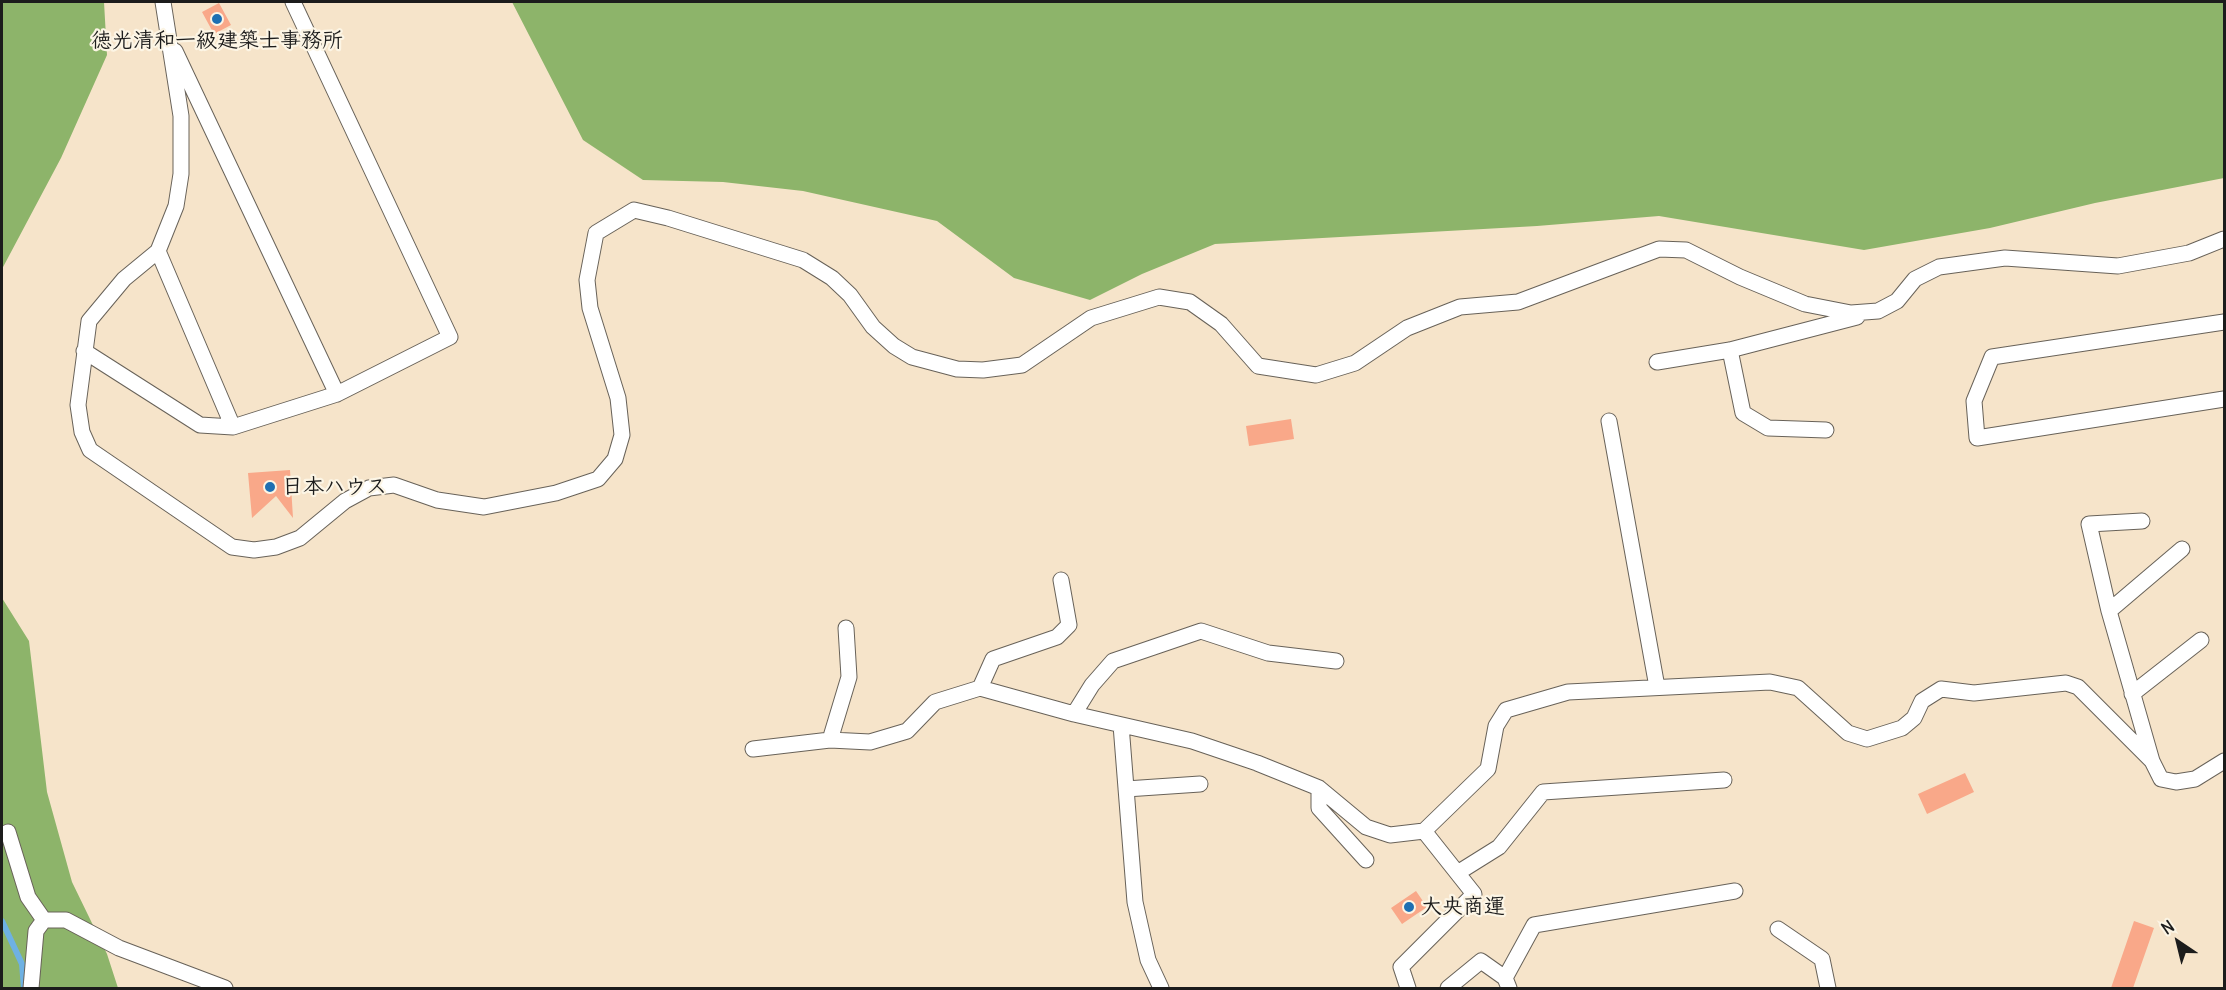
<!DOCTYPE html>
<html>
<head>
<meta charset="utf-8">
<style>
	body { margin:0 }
	#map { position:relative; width:2226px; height:990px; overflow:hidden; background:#f6e4ca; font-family:Delius,sans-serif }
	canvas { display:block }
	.frame { position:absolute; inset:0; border:3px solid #1c1c1c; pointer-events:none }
	.north { position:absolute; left:2148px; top:912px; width:60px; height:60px; -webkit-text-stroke:4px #fcf5e5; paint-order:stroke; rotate:325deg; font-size:16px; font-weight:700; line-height:24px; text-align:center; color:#1c1c1c }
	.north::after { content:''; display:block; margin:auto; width:21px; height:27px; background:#1c1c1c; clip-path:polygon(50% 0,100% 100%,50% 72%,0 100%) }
</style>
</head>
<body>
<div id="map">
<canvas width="2226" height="990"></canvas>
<div class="frame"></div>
<div class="north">N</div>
</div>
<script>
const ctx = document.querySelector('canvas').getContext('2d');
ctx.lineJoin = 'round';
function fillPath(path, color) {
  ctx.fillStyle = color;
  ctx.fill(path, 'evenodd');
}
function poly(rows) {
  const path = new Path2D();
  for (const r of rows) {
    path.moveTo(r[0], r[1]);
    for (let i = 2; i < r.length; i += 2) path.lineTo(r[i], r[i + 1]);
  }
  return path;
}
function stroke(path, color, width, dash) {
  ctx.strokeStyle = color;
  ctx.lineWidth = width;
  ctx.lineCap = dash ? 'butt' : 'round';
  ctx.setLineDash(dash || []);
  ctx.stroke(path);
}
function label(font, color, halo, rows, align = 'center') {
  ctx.font = font + ' Delius,"Klee One",sans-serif';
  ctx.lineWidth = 4.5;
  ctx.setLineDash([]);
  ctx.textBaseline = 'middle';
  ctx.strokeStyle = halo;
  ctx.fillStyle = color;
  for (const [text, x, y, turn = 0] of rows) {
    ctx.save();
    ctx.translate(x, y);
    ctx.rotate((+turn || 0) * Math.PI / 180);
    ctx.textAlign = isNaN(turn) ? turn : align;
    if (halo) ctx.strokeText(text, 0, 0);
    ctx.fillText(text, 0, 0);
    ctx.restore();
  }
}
const forest = poly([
	[2,2,104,2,107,55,61,158,2,269],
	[512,2,2224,2,2224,178,2095,203,1990,228,1864,250,1659,216,1537,226,1215,244,1142,274,1090,300,1014,278,937,221,803,191,723,182,643,180,583,140],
	[2,598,29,641,47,792,72,882,107,954,118,988,2,988]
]);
const stream = poly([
	[2,921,22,964,24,988]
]);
const building = poly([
	[219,3,231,25,214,34,202,12],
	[1291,419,1294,439,1249,446,1246,426],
	[290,470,293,518,276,496,252,518,248,473],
	[1965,773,1974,792,1927,814,1918,794],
	[1416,891,1427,907,1402,924,1391,908],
	[2134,921,2154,928,2133,988,2111,988]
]);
const street = poly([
	[163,2,181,116,181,174,176,206,158,251,124,279,89,321,78,405,82,432,90,450,232,547,254,550,276,547,300,538,345,501,369,488,394,485,437,500,484,507,556,493,598,479,615,459,622,435,618,398,590,308,587,280,596,233,634,210,668,218,803,260,832,278,850,295,873,327,894,346,912,357,957,369,983,370,1022,365,1091,318,1159,297,1190,302,1221,324,1258,366,1316,375,1355,363,1407,328,1460,307,1518,302,1659,249,1686,250,1740,277,1805,304,1851,313,1878,311,1897,301,1915,279,1939,267,2005,258,2118,266,2189,253,2224,239],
	[175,51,337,394],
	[158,251,233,427],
	[2224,322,1992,357,1974,401,1977,438,2224,399],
	[1730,350,1743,413,1768,428,1826,430],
	[84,351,200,425,233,427,337,394,450,337,293,2],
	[1657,362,1730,350,1857,317],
	[1609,421,1657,687],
	[2142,521,2089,524,2109,611,2152,761,2161,779,2176,782,2195,779,2224,761],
	[2109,611,2182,549],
	[980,688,993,659,1057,637,1069,625,1061,580],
	[2132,694,2201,640],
	[1074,714,1092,685,1113,661,1201,631,1268,653,1336,661],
	[1121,725,1135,902,1148,960,1161,988],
	[830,740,849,677,846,628],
	[753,749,830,740,870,742,907,731,935,702,980,688,1074,714,1192,741,1257,763,1319,788,1366,827,1390,835,1424,831,1488,769,1496,726,1506,710,1568,692,1770,682,1798,688,1848,733,1867,739,1902,728,1914,718,1922,701,1941,689,1974,693,2066,683,2078,687,2152,761],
	[1319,788,1319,808,1366,860],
	[1126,789,1200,784],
	[8,832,28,897,44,920],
	[1459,872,1499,847,1543,792,1724,780],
	[44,920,66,920,119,948,225,988],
	[1778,929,1822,959,1828,988],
	[1505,978,1534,925,1735,891],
	[31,988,36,931,44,920],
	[1408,988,1401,967,1474,894,1424,831],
	[1448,988,1481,961,1505,978,1509,988]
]);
const markers = [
	[217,19,6,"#1f6fb2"],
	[270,487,6,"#1f6fb2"],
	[1409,907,6,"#1f6fb2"]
];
const poiNames = [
	["徳光清和一級建築士事務所",217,41,"center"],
	["日本ハウス",282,487],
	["大央商運",1421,907]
];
fillPath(forest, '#8db46a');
stroke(stream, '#6eb1e3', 6);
fillPath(building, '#f9a889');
stroke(street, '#686259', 17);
stroke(street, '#fff', 15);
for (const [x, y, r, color] of markers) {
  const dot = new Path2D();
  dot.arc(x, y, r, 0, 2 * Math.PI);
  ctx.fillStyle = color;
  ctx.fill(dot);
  stroke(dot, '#fcf5e5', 2);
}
label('bold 21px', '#1c1c1c', '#fcf5e5', poiNames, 'left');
</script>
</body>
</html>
